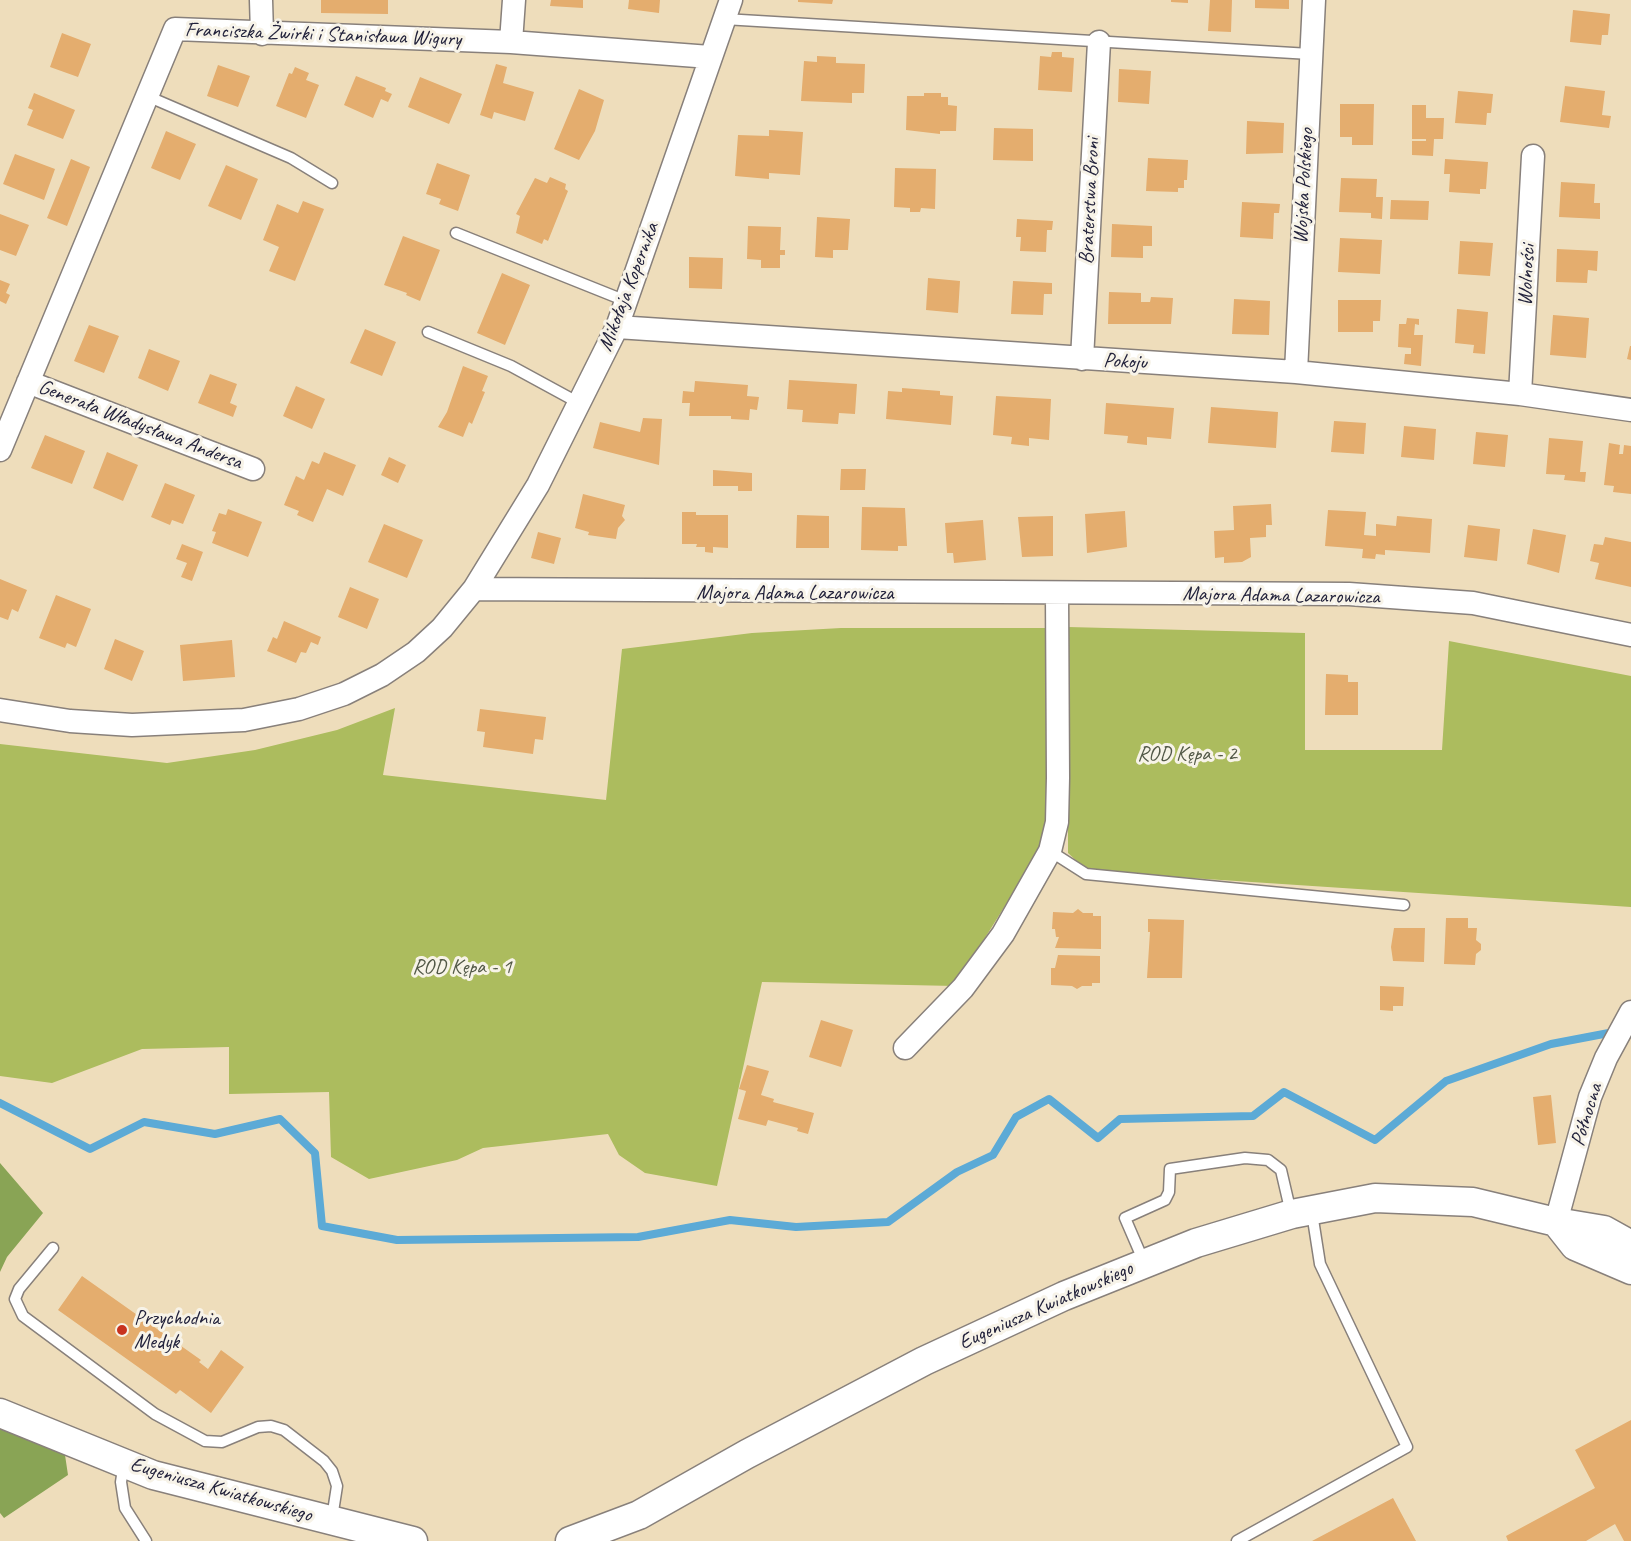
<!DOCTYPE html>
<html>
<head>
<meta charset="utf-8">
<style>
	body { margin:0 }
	canvas { display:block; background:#edb }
</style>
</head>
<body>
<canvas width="1631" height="1541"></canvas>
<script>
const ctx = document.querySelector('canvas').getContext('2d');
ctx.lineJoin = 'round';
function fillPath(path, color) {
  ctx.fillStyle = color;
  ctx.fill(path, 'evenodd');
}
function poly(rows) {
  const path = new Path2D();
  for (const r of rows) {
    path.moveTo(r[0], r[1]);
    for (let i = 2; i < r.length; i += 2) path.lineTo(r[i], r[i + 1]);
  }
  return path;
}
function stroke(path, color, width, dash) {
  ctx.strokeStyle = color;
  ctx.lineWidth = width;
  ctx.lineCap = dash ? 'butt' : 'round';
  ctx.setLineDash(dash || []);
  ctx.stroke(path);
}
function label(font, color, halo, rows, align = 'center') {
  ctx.font = font + ' Caveat,sans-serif';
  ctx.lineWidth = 6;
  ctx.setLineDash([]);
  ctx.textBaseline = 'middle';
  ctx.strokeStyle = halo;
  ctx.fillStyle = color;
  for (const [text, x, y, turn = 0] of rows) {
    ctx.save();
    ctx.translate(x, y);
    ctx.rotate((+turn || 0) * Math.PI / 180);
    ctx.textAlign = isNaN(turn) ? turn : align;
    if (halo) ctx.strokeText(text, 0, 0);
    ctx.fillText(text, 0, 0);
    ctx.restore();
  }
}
const green = poly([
	[1068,627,1305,633,1305,750,1442,750,1449,641,1631,676,1631,907,1100,872,1082,866,1068,853],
	[841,628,1048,628,1046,840,955,986,762,982,717,1186,645,1173,619,1155,608,1134,483,1148,457,1160,369,1179,331,1157,329,1092,229,1094,229,1047,142,1049,52,1083,0,1076,0,744,167,763,255,750,337,730,395,708,383,775,606,800,622,649,752,633]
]);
const forest = poly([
	[0,1163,43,1213,7,1257,0,1272],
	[0,1429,65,1455,68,1475,4,1518,0,1513]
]);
const stream = poly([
	[0,1103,90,1149,144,1122,215,1134,280,1119,315,1153,322,1226,397,1240,638,1237,730,1220,796,1227,888,1222,957,1172,993,1155,1016,1117,1049,1099,1098,1138,1120,1119,1253,1116,1284,1092,1375,1140,1446,1081,1551,1044,1614,1032]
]);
const building = poly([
	[321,0,388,0,388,14,321,13],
	[551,0,583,0,583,8,550,6],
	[629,0,660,0,659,13,628,9],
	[798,0,833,0,832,4,798,2],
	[1171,0,1188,0,1188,3,1171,2],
	[1210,0,1232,0,1231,32,1208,31],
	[1255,0,1289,0,1289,9,1255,8],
	[1573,10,1610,14,1608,35,1602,35,1601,45,1570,42],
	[62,33,91,44,78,77,50,67],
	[1052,52,1062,52,1062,57,1074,58,1072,92,1038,90,1040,56,1051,57],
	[817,56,836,57,836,63,865,64,864,93,852,93,852,103,801,101,804,61,817,62],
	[496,64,507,67,503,83,534,92,525,121,494,112,492,119,480,115],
	[218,65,250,76,238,107,207,96],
	[295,67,309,73,306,80,319,85,306,118,276,106,289,73,292,74],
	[1119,69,1151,71,1149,104,1118,102],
	[356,76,386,88,385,91,392,94,388,102,381,99,373,118,344,105],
	[420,77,462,94,449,124,408,107],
	[1565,86,1605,91,1602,115,1611,116,1609,128,1560,122],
	[579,89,604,100,595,131,579,160,554,149],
	[1458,91,1493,94,1491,113,1487,113,1486,125,1455,123],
	[34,93,75,110,63,139,27,125,33,110,28,108],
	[924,93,941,93,941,97,948,97,948,105,957,106,956,131,940,131,940,134,906,130,907,96,924,96],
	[1340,104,1374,104,1373,145,1352,145,1352,137,1340,137],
	[1412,105,1426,105,1426,118,1444,118,1443,139,1434,139,1433,156,1412,155,1412,141,1426,141,1426,139,1412,139],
	[1247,121,1284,123,1283,153,1246,154],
	[994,128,1033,129,1033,161,993,160],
	[769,130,803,132,800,175,769,173,769,179,735,176,738,135,769,136],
	[166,131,196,144,180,180,151,168],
	[15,154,55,169,44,200,3,184],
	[1148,158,1188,160,1187,180,1184,180,1184,188,1178,188,1178,192,1146,191],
	[71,159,90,167,67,226,47,218],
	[1445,159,1488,162,1486,189,1480,189,1480,194,1449,192,1450,174,1444,174],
	[437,163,470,175,458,211,439,204,441,199,426,194],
	[226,165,258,179,241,220,208,206],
	[895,168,936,169,935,209,921,208,920,212,910,212,910,208,894,207],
	[550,177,566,184,565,189,568,191,548,241,544,239,542,244,516,233,520,216,516,214,535,178,547,183],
	[1341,178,1377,179,1376,197,1383,197,1382,219,1371,218,1371,213,1339,212],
	[1561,182,1595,184,1594,203,1600,203,1600,219,1559,217],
	[1391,200,1429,201,1428,220,1390,219],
	[303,201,324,209,295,281,269,271,279,247,263,240,277,204,298,213],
	[1242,202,1280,204,1279,213,1274,213,1273,239,1240,237],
	[0,214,29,225,16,256,0,250],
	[817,217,850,219,848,250,833,250,833,258,815,257],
	[1017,219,1053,221,1052,230,1047,230,1046,252,1020,251,1021,237,1016,237],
	[1112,224,1152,226,1152,246,1143,246,1143,258,1111,257],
	[748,226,781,227,780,250,785,250,785,255,780,255,780,268,761,268,761,260,747,259],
	[403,236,440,250,420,301,406,295,407,293,384,285],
	[1340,238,1382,240,1380,274,1338,272],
	[1460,241,1493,243,1490,276,1458,274],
	[1557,249,1598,251,1597,271,1588,270,1587,283,1556,282],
	[689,257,723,258,722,289,689,288],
	[502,273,530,285,505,345,477,333],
	[928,278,960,281,958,313,926,310],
	[0,280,10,284,6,293,10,295,6,304,0,301],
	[1013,281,1052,283,1052,294,1044,294,1043,315,1011,314],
	[1109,292,1141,293,1141,302,1150,302,1151,297,1173,298,1171,324,1108,324],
	[1234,299,1270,301,1269,335,1232,334],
	[1338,300,1381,300,1380,321,1373,321,1373,332,1338,332],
	[1457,309,1488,312,1485,354,1473,353,1474,345,1455,343],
	[1553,315,1589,318,1586,358,1550,355],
	[1407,318,1419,319,1419,325,1415,324,1414,335,1423,335,1421,366,1404,364,1405,354,1411,354,1411,348,1398,347,1399,324,1406,324],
	[89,325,119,336,104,373,74,361],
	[365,329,396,342,382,376,350,363],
	[1630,346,1631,346,1631,360,1627,359],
	[149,349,180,361,168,391,138,378],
	[463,366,488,376,482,391,485,392,472,424,469,422,463,437,438,427,447,412],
	[210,374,237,384,230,403,237,406,233,417,198,403],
	[789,380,857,384,855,414,839,413,838,424,802,422,803,410,787,409],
	[695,381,748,385,747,396,759,397,757,410,750,409,749,420,731,419,731,416,689,416,690,403,682,403,683,391,694,392],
	[296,386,325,399,312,429,283,416],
	[902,388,940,391,940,395,953,396,951,425,886,419,888,391,902,392],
	[996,396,1051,399,1049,440,1029,438,1029,446,1011,444,1012,437,993,435],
	[1106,403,1174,408,1171,439,1147,437,1147,445,1127,443,1128,436,1104,434],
	[1211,407,1278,412,1276,448,1208,443],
	[643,418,662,419,659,465,593,448,600,422,640,432],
	[1334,421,1366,423,1364,454,1331,452],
	[1404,426,1436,429,1434,460,1401,457],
	[1476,432,1508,435,1505,467,1473,464],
	[45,435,85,451,72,484,31,468],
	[1549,438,1583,441,1580,472,1586,472,1585,482,1564,480,1565,475,1546,474],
	[1609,443,1620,445,1619,454,1623,454,1624,445,1631,446,1631,494,1613,492,1614,486,1604,485],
	[107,452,138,465,123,501,93,488],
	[324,452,356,465,343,496,327,489,313,522,297,515,299,511,284,505,296,476,304,480,312,461,319,464],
	[389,457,406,465,398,483,381,475],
	[841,469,866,469,865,490,840,490],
	[713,470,752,473,752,491,738,491,738,486,713,486],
	[165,483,195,495,183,524,172,520,170,525,151,517],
	[583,494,625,505,622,516,625,520,618,528,616,539,588,535,589,532,575,528],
	[1271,504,1272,525,1266,525,1266,537,1250,538,1251,557,1242,562,1224,563,1224,557,1215,558,1214,531,1234,530,1233,506],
	[862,507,905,508,907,546,898,546,898,551,861,550],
	[228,509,262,522,248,557,212,543,216,532,212,531,219,513,226,515],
	[1328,510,1366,512,1364,535,1376,536,1376,524,1396,526,1397,516,1432,519,1430,553,1385,550,1385,555,1376,554,1375,559,1362,558,1363,549,1325,546],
	[1125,511,1127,547,1087,553,1085,514],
	[682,512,696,512,696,515,728,515,728,548,713,547,713,553,705,552,705,547,696,547,697,544,682,544],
	[797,515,829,516,829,548,796,548],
	[1053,516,1053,556,1022,557,1018,517],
	[983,520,986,560,954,563,953,553,947,553,945,523],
	[384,524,423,540,407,578,368,562],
	[1468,525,1500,529,1497,561,1464,557],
	[1533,529,1566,535,1559,573,1527,564],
	[538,532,561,538,554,564,531,558],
	[1605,537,1631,542,1631,587,1595,579,1599,563,1590,561,1594,544,1603,545],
	[182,544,203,552,192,581,181,577,187,563,176,559],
	[0,579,27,590,18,612,12,609,8,620,0,617],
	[350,587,379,599,367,629,338,617],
	[56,595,91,609,76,647,67,643,65,648,39,638],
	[284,621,321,637,318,645,311,642,306,653,301,652,296,663,267,651,273,637,277,639],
	[115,639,144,651,132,681,104,669],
	[232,640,235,677,183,681,180,645],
	[1326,674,1348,675,1348,682,1358,682,1358,715,1325,715],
	[480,709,546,717,543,740,535,739,533,754,483,747,485,732,477,731],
	[1078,909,1083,913,1093,913,1093,916,1101,916,1101,949,1055,948,1059,937,1056,937,1055,929,1052,929,1053,912,1073,913],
	[1446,918,1468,918,1468,928,1477,928,1476,940,1481,944,1481,950,1476,954,1475,965,1444,964],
	[1148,919,1184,920,1182,978,1147,978,1150,932,1148,932],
	[1394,928,1425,928,1424,962,1393,961,1391,947],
	[1058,955,1100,956,1100,983,1092,983,1092,986,1082,986,1077,989,1072,986,1051,985,1051,968,1055,968],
	[1380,986,1404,987,1403,1006,1393,1006,1393,1011,1380,1010],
	[821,1020,853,1030,841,1067,809,1057],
	[747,1065,769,1071,761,1095,774,1099,773,1102,814,1113,808,1134,797,1131,798,1128,768,1120,766,1126,738,1119,746,1091,739,1089],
	[1551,1095,1556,1143,1538,1145,1533,1097],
	[82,1276,201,1360,199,1362,208,1369,221,1350,244,1367,211,1413,180,1390,176,1394,58,1310],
	[1631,1420,1631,1541,1624,1541,1615,1524,1586,1541,1508,1541,1506,1536,1595,1488,1575,1450],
	[1393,1498,1416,1541,1312,1541]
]);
const service = poly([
	[724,19,1310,54],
	[147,96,291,158,332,183],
	[456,233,626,301],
	[428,332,511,366,579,403],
	[1050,851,1086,874,1404,905],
	[53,1248,19,1289,15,1299,23,1316,155,1414,205,1441,222,1442,258,1427,271,1426,284,1430,324,1461,332,1471,337,1486,332,1518],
	[1144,1262,1125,1218,1165,1200,1169,1192,1170,1169,1245,1158,1268,1160,1281,1170,1291,1213],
	[124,1463,121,1482,125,1508,146,1541],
	[1237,1541,1407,1447,1320,1264,1312,1213]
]);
const minor = poly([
	[261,0,262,34],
	[511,42,514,0],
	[617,327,1296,372,1520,394,1631,410],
	[1082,359,1099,42],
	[1296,372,1314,0],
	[28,382,253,469],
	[1520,394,1533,156],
	[0,450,175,29,511,42,710,57],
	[474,589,1349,594,1473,603,1631,635],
	[0,710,70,721,132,725,244,720,299,709,344,694,382,675,416,652,442,628,474,589,538,485,617,327,731,0],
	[905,1048,963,988,1003,934,1050,851,1057,822,1058,778,1057,594],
	[1556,1222,1590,1097,1606,1058,1631,1012]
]);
const tertiary = poly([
	[1631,1245,1604,1230,1556,1222,1575,1246,1631,1270],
	[0,1413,153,1475,413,1541],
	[570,1541,639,1515,747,1454,924,1361,1064,1296,1196,1243,1292,1214,1375,1198,1473,1202,1556,1222]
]);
const markers = [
	[122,1330,6,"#c8321e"]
];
const streetNames = [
	["Franciszka Żwirki i Stanisława Wigury",323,35,2],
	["Wojska Polskiego",1304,186,-87],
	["Braterstwa Broni",1090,201,-87],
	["Wolności",1527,275,-87],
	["Mikołaja Kopernika",629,287,-69],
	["Pokoju",1125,362,3],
	["Generała Władysława Andersa",140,425,21],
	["Majora Adama Lazarowicza",795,593],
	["Majora Adama Lazarowicza",1281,596,1],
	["Północna",1587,1115,-73],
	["Eugeniusza Kwiatkowskiego",1046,1306,-24],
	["Eugeniusza Kwiatkowskiego",221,1490,16]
];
const parkNames = [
	["ROD Kępa - 2",1187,754],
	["ROD Kępa - 1",462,967]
];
const poiNames = [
	["Przychodnia",134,1318],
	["Medyk",134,1342]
];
fillPath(green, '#acbc5e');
fillPath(forest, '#89a455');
stroke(stream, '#5caad6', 8);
fillPath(building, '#e4ad6e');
stroke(service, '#88807b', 13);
stroke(minor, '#88807b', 25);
stroke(tertiary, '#88807b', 31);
stroke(service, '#fff', 10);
stroke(minor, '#fff', 22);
stroke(tertiary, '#fff', 28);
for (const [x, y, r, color] of markers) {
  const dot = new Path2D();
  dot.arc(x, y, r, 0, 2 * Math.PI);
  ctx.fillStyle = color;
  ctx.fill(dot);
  stroke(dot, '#f7f3e8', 2);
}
label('21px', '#22223b', '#f7f3e8', streetNames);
label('21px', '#525847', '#f7f3e8', parkNames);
label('21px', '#22223b', '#f7f3e8', poiNames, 'left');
</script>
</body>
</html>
